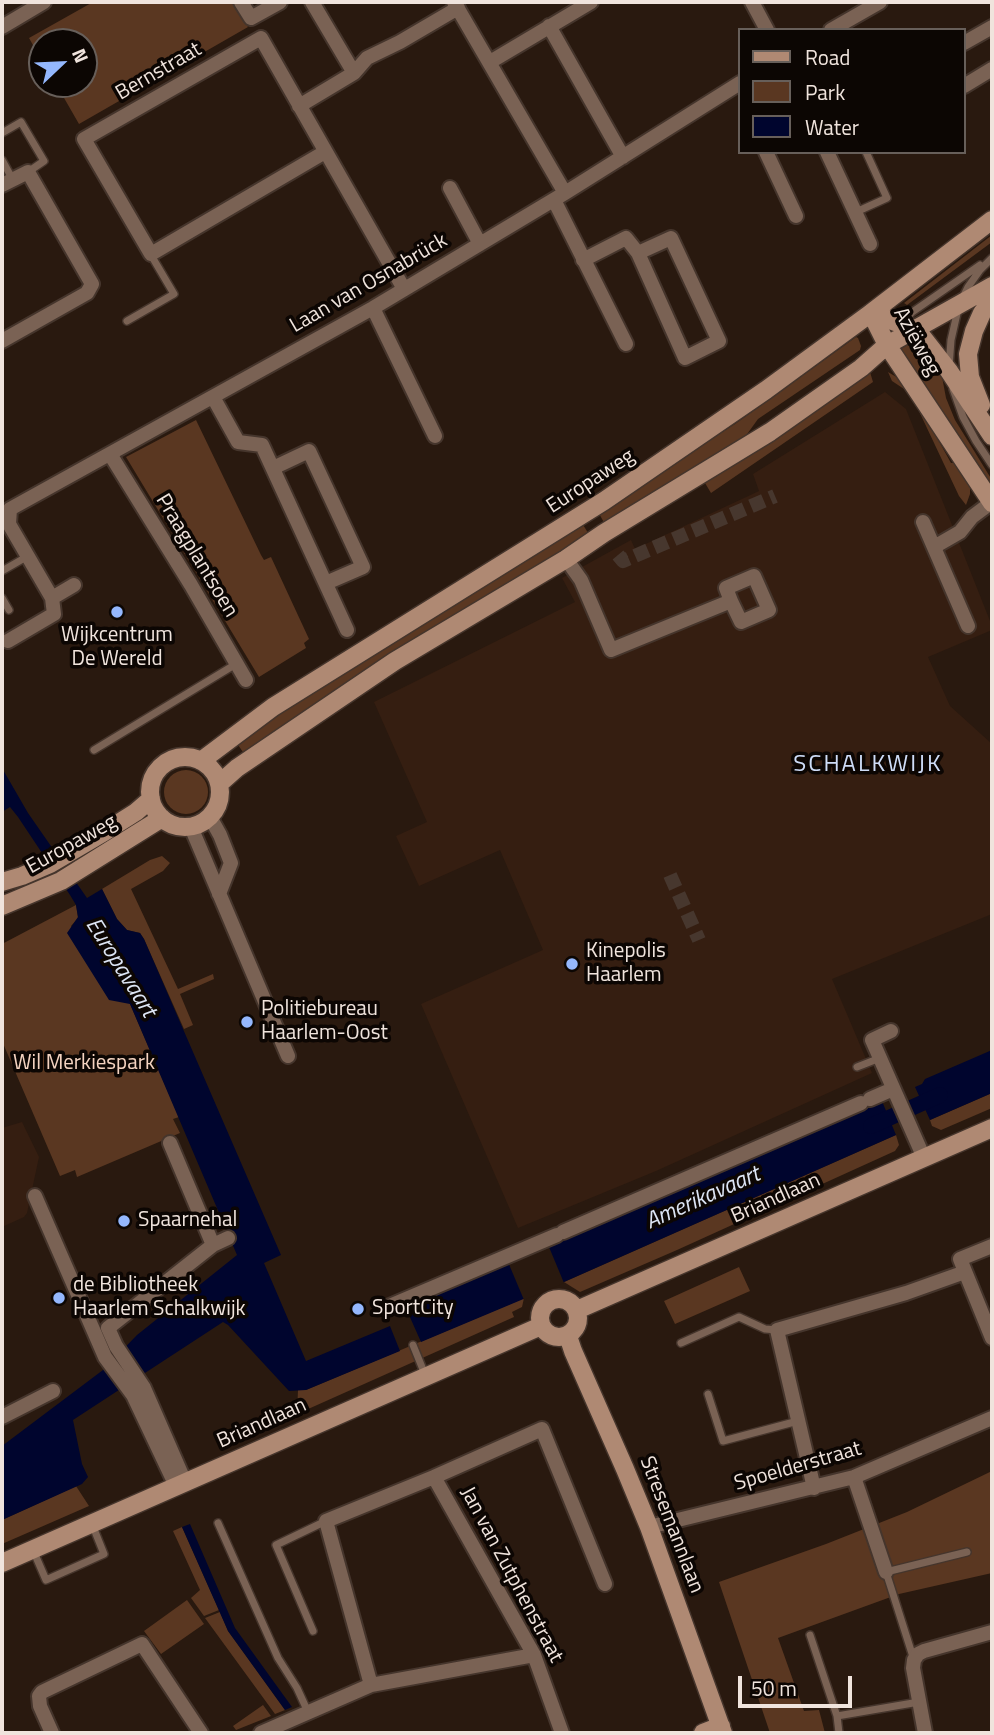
<!DOCTYPE html>
<html>
<head>
<meta charset="utf-8">
<style>
	body { margin:0 }
	#map { position:relative; width:994px; height:1735px; overflow:hidden; background:#29190f; font-family:"Titillium Web",sans-serif }
	canvas { display:block }
	.frame { position:absolute; inset:0; border:4px solid #f0e4dd; pointer-events:none }
	.legend { position:absolute; left:738px; top:28px; width:228px; height:126px; box-sizing:border-box; background:#0c0603; border:2px solid #675f5a; margin:0; padding:9px 12px; list-style:none; font-size:21px; color:#f0e4dd }
	.legend li { display:flex; align-items:center; gap:14px; height:35px }
	.legend b { width:35px; border:2px solid #675f5a }
	.north { position:absolute; left:28px; top:28px; width:70px; height:70px; box-sizing:border-box; background:#0c0603; border:2px solid #675f5a; border-radius:50%; rotate:67deg; font-size:19px; font-weight:700; line-height:28px; text-align:center; color:#f0e4dd }
	.north::after { content:''; display:block; margin:auto; width:24px; height:32px; background:#94b7fd; clip-path:polygon(50% 0,100% 100%,50% 72%,0 100%) }
	.scale { position:absolute; left:738px; top:1676px; width:114px; height:32px; box-sizing:border-box; border:4px solid #f0e4dd; border-top:0; padding-left:9px; font-size:21px; line-height:24px; white-space:nowrap; color:#f0e4dd; -webkit-text-stroke:5px #0c0603; paint-order:stroke }
</style>
</head>
<body>
<div id="map">
<canvas width="994" height="1735"></canvas>
<div class="frame"></div>
<ul class="legend">
<li><b style="height:9px;background:#af8973"></b>Road</li>
<li><b style="height:19px;background:#5a3721"></b>Park</li>
<li><b style="height:19px;background:#00052e"></b>Water</li>
</ul>
<div class="north">N</div>
<div class="scale">50 m</div>
</div>
<script>
const ctx = document.querySelector('canvas').getContext('2d');
ctx.lineJoin = 'round';
function fillPath(path, color) {
  ctx.fillStyle = color;
  ctx.fill(path, 'evenodd');
}
function poly(rows) {
  const path = new Path2D();
  for (const r of rows) {
    if (r.length === 3) {
      path.moveTo(r[0] + r[2], r[1]);
      path.arc(r[0], r[1], r[2], 0, 2 * Math.PI);
      continue;
    }
    path.moveTo(r[0], r[1]);
    for (let i = 2; i < r.length; i += 2) path.lineTo(r[i], r[i + 1]);
  }
  return path;
}
function stroke(path, color, width, dash) {
  ctx.strokeStyle = color;
  ctx.lineWidth = width;
  ctx.lineCap = dash ? 'butt' : 'round';
  ctx.setLineDash(dash || []);
  ctx.stroke(path);
}
function label(font, color, halo, rows, align = 'center') {
  ctx.font = font + ' "Titillium Web",sans-serif';
  ctx.lineWidth = 7;
  ctx.setLineDash([]);
  ctx.textBaseline = 'middle';
  ctx.strokeStyle = halo;
  ctx.fillStyle = color;
  for (const [text, x, y, turn = 0] of rows) {
    ctx.save();
    ctx.translate(x, y);
    ctx.rotate((+turn || 0) * Math.PI / 180);
    ctx.textAlign = isNaN(turn) ? turn : align;
    if (halo) ctx.strokeText(text, 0, 0);
    ctx.fillText(text, 0, 0);
    ctx.restore();
  }
}
const built = poly([
	[885,392,906,409,992,626,992,630,928,657,950,706,992,744,992,914,832,979,872,1073,656,1171,518,1228,421,1004,543,950,500,850,419,886,396,836,427,822,374,702,575,602,562,578,631,540,635,549,759,491,753,474],
	[22,1122,39,1157,27,1213,24,1217,2,1227,2,1128]
]);
const green = poly([
	[93,2,234,2,248,27,79,124,56,84,84,84,84,42,42,42,42,61,29,38],
	[992,235,992,242,907,305,904,303],
	[911,336,940,366,946,398,955,420,992,480,992,486,898,344],
	[856,337,858,338,861,346,860,350,758,419,745,437,606,526,597,510,735,424],
	[870,372,873,382,711,493,705,483,858,378],
	[888,372,903,381,937,432,935,434,951,463,958,463,970,484,970,494,966,505,959,496,918,409,904,389,892,381],
	[196,420,261,555,264,560,271,557,309,639,304,643,306,648,259,677,126,457],
	[580,520,590,536,245,755,236,742,366,656],
	[186,792,22],
	[162,856,170,863,163,871,131,889,178,989,213,974,214,979,180,994,193,1025,184,1029,144,939,140,933,127,930,117,919,102,889,150,860],
	[76,905,78,918,71,926,130,1004,179,1117,173,1119,180,1133,77,1177,75,1170,60,1176,2,1041,2,944],
	[992,1093,992,1108,941,1130,932,1126,930,1120],
	[896,1135,899,1145,895,1151,677,1250,580,1292,564,1282],
	[739,1267,750,1291,675,1324,664,1301],
	[524,1298,522,1307,512,1312,514,1317,297,1414,298,1390,306,1390],
	[992,1471,992,1573,899,1594,778,1638,804,1711,819,1710,825,1733,770,1733,719,1582,826,1544,907,1512],
	[76,1486,89,1506,2,1544,2,1520],
	[182,1527,219,1610,204,1616,191,1598,200,1590,173,1531],
	[187,1600,204,1624,161,1654,144,1631],
	[220,1612,228,1631,285,1710,275,1714,205,1618],
	[263,1705,271,1716,236,1730,233,1726]
]);
const water = poly([
	[2,768,28,813,87,898,102,889,117,919,127,930,140,933,144,939,281,1255,264,1263,306,1361,390,1326,400,1351,306,1390,289,1391,228,1325,223,1322,73,1420,82,1464,88,1477,82,1484,2,1520,2,1446,103,1370,137,1335,237,1255,130,1004,109,1000,67,933,78,917,76,905,70,895,18,817,10,807,2,812],
	[992,1050,992,1093,930,1120,915,1087,922,1084,925,1079],
	[882,1101,896,1135,564,1282,421,1342,405,1306,549,1247],
	[190,1524,235,1628,292,1707,285,1710,228,1631,182,1527]
]);
const pier = poly([
	[549,1247,564,1283,524,1300,508,1262]
]);
const canal = poly([
	[871,1126,940,1095]
]);
const streetTunnel = poly([
	[618,555,623,561,775,496],
	[670,875,699,940]
]);
const lane = poly([
	[2,133,21,122,44,161,28,172],
	[2,160,13,180],
	[856,212,887,198,866,152],
	[887,313,911,313],
	[127,321,174,294,151,255],
	[904,323,911,313,980,265],
	[949,367,951,340,959,305,968,287,980,270,992,258],
	[953,389,963,417,976,441,992,465],
	[2,571,28,556],
	[2,598,9,610],
	[94,750,236,664],
	[857,1067,880,1058],
	[681,1343,739,1317,765,1329,777,1330],
	[413,1345,426,1377],
	[708,1394,723,1441,798,1421],
	[218,1523,278,1658,297,1688,308,1712],
	[33,1550,46,1580,104,1554,92,1524],
	[313,1631,276,1545,326,1521],
	[810,1635,837,1716],
	[914,1660,886,1572,967,1552],
	[839,1733,837,1716,919,1702]
]);
const street = poly([
	[241,2,251,18,280,2],
	[312,2,354,73],
	[454,2,565,193],
	[752,2,767,30],
	[549,26,623,157],
	[2,27,44,2],
	[831,30,880,2],
	[964,43,992,27],
	[490,62,591,2],
	[964,86,992,69],
	[299,106,354,73,367,58,400,42,458,8],
	[325,152,151,254,84,139,261,38,404,289],
	[766,152,796,216],
	[827,152,870,244],
	[2,185,28,172,92,284,87,293,2,341],
	[450,188,480,244],
	[554,200,626,344],
	[583,260,626,238,638,253,671,238,719,341,685,358,638,253],
	[373,308,435,436],
	[213,397,238,442,262,445,347,630],
	[110,454,191,585,246,680],
	[273,468,309,451,363,567,326,583],
	[10,509,373,308,565,193,740,83],
	[923,522,968,626],
	[934,547,960,532,972,517,992,502],
	[566,559,581,580,611,650,731,601,741,622,769,610,754,576,726,588,731,601],
	[52,598,74,585],
	[8,641,54,614,52,598,9,524,10,509],
	[210,817,220,835,231,863,219,894],
	[191,827,288,1056],
	[891,1031,872,1040,924,1158],
	[870,1099,893,1089],
	[170,1143,213,1245,228,1238],
	[35,1196,105,1357,133,1395,176,1486],
	[563,1232,861,1103],
	[992,1246,960,1259,992,1338],
	[385,1308,557,1235],
	[2,1417,53,1391],
	[434,1477,534,1655,562,1733],
	[854,1477,886,1572],
	[185,1482,144,1388,116,1346,108,1328,213,1245],
	[814,1488,777,1330,906,1293,965,1272],
	[649,1527,854,1477,992,1418],
	[371,1685,326,1521,434,1477,542,1429,605,1584],
	[52,1733,40,1706,39,1696,42,1692,142,1644,201,1733],
	[261,1733,371,1685,534,1655],
	[925,1733,913,1668,914,1660,918,1654,924,1651,992,1632]
]);
const secondary = poly([
	[871,313,887,345,992,503],
	[871,313,917,330,949,371,992,436],
	[981,405,970,377,968,354,974,331,982,313,992,300],
	[185,792,35],
	[201,761,273,707,604,501,766,390,871,313,992,220],
	[219,784,237,768,395,661,566,559,604,533,770,432,861,368,887,345,992,286],
	[2,882,22,876,50,864,106,831,136,812,151,799],
	[2,906,61,881,162,818],
	[559,1318,19],
	[577,1310,992,1128],
	[568,1336,573,1351,625,1469,649,1527,723,1733],
	[2,1563,541,1326],
	[703,1733,721,1726]
]);
const markers = [
	[117,612,7,"#94b7fd"],
	[572,964,7,"#94b7fd"],
	[247,1022,7,"#94b7fd"],
	[124,1221,7,"#94b7fd"],
	[59,1298,7,"#94b7fd"],
	[358,1309,7,"#94b7fd"]
];
const streetNames = [
	["Bernstraat",159,72,-30],
	["Laan van Osnabrück",369,284,-30],
	["Aziëweg",916,342,61],
	["Europaweg",591,482,-33],
	["Praagplantsoen",196,556,59],
	["Europaweg",72,845,-29],
	["Briandlaan",776,1199,-24],
	["Briandlaan",262,1424,-24],
	["Spoelderstraat",798,1467,-16],
	["Stresemannlaan",671,1525,69],
	["Jan van Zutphenstraat",511,1575,62]
];
const poiNames = [
	["Wijkcentrum",117,636,"center"],
	["De Wereld",117,660,"center"],
	["Kinepolis",586,952],
	["Haarlem",586,976],
	["Politiebureau",261,1010],
	["Haarlem-Oost",261,1034],
	["Spaarnehal",138,1221],
	["de Bibliotheek",73,1286],
	["Haarlem Schalkwijk",73,1310],
	["SportCity",372,1309]
];
const parkNames = [
	["Wil Merkiespark",84,1064]
];
const waterNames = [
	["Europavaart",120,968,58],
	["Amerikavaart",703,1199,-24]
];
const quarterNames = [
	["SCHALKWIJK",868,765]
];
fillPath(built, '#351e11');
fillPath(green, '#5a3721');
fillPath(water, '#00052e');
fillPath(pier, '#29190f');
stroke(canal, '#00052e', 16);
stroke(streetTunnel, '#47372e', 14, [14, 7]);
stroke(lane, '#45352c', 10);
stroke(street, '#45352c', 18);
stroke(secondary, '#45352c', 21);
stroke(lane, '#7a6254', 7);
stroke(street, '#7a6254', 14);
stroke(secondary, '#af8973', 18);
for (const [x, y, r, color] of markers) {
  const dot = new Path2D();
  dot.arc(x, y, r, 0, 2 * Math.PI);
  ctx.fillStyle = color;
  ctx.fill(dot);
  stroke(dot, '#0c0603', 2.5);
}
label('21px', '#f0e4dd', '#0c0603', streetNames);
label('21px', '#f0e4dd', '#0c0603', poiNames, 'left');
label('21px', '#f5d4c1', '#0c0603', parkNames);
label('italic 23px', '#dde5f4', '#0c0603', waterNames);
ctx.letterSpacing = '2px';
label('24px', '#cedcf7', '#0c0603', quarterNames);
ctx.letterSpacing = '0px';
</script>
</body>
</html>
